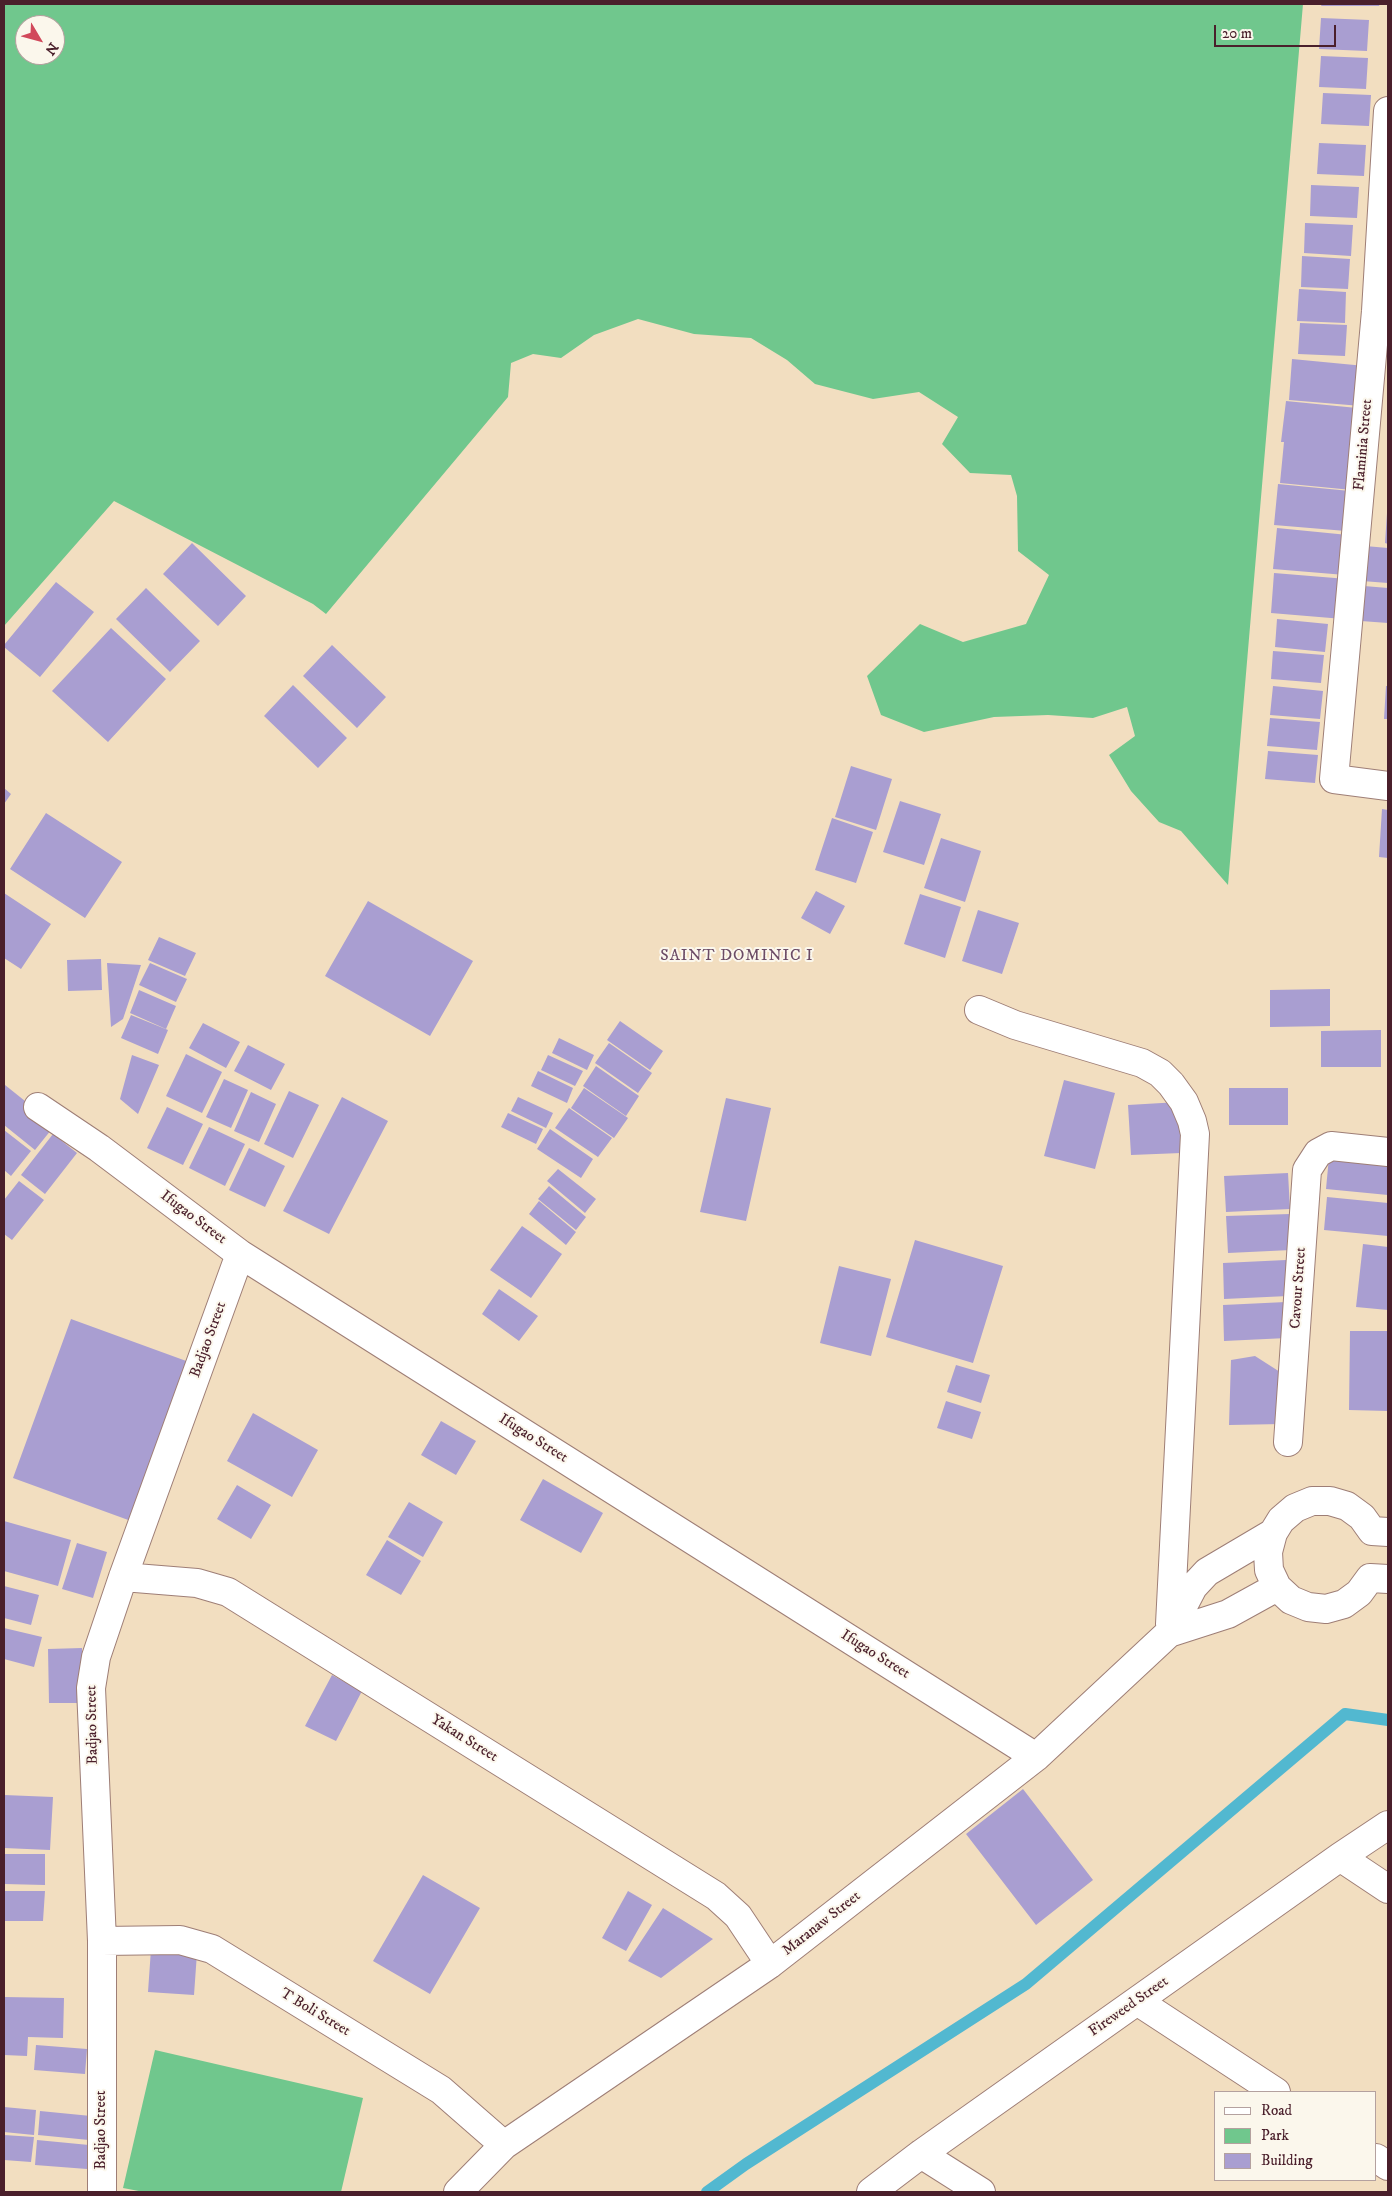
<!DOCTYPE html>
<html>
<head>
<meta charset="utf-8">
<style>
	body { margin:0 }
	#map { position:relative; width:1392px; height:2196px; overflow:hidden; background:#f2dec0; font-family:"IM FELL DW Pica",serif }
	canvas { display:block }
	.frame { position:absolute; inset:0; border:5px solid #4a1f2b; pointer-events:none }
	.legend { position:absolute; left:1214px; top:2091px; width:162px; height:90px; box-sizing:border-box; background:#fbf7ec; border:1px solid #b4a19f; margin:0; padding:6px 9px; list-style:none; font-size:15px; color:#4a1f2b }
	.legend li { display:flex; align-items:center; gap:10px; height:25px }
	.legend b { width:25px; border:1px solid #b4a19f }
	.north { position:absolute; left:15px; top:15px; width:50px; height:50px; box-sizing:border-box; background:#fbf7ec; border:1px solid #b4a19f; border-radius:50%; rotate:127deg; font-size:14px; font-weight:700; line-height:20px; text-align:center; color:#4a1f2b }
	.north::after { content:''; display:block; margin:auto; width:18px; height:22px; background:#d1495b; clip-path:polygon(50% 0,100% 100%,50% 72%,0 100%) }
	.scale { position:absolute; left:1214px; top:25px; width:122px; height:22px; box-sizing:border-box; border:2px solid #4a1f2b; border-top:0; padding-left:6px; font-size:15px; line-height:18px; white-space:nowrap; color:#4a1f2b; -webkit-text-stroke:4px #fbf7ec; paint-order:stroke }
</style>
</head>
<body>
<div id="map">
<canvas width="1392" height="2196"></canvas>
<div class="frame"></div>
<ul class="legend">
<li><b style="height:6px;background:#fff"></b>Road</li>
<li><b style="height:14px;background:#70c78d"></b>Park</li>
<li><b style="height:14px;background:#a99ed1"></b>Building</li>
</ul>
<div class="north">N</div>
<div class="scale">20 m</div>
</div>
<script>
const ctx = document.querySelector('canvas').getContext('2d');
ctx.lineJoin = 'round';
function fillPath(path, color) {
  ctx.fillStyle = color;
  ctx.fill(path, 'evenodd');
}
function poly(rows) {
  const path = new Path2D();
  for (const r of rows) {
    path.moveTo(r[0], r[1]);
    for (let i = 2; i < r.length; i += 2) path.lineTo(r[i], r[i + 1]);
  }
  return path;
}
function stroke(path, color, width, dash) {
  ctx.strokeStyle = color;
  ctx.lineWidth = width;
  ctx.lineCap = dash ? 'butt' : 'round';
  ctx.setLineDash(dash || []);
  ctx.stroke(path);
}
function label(font, color, halo, rows, align = 'center') {
  ctx.font = font + ' "IM FELL DW Pica",serif';
  ctx.lineWidth = 4;
  ctx.setLineDash([]);
  ctx.textBaseline = 'middle';
  ctx.strokeStyle = halo;
  ctx.fillStyle = color;
  for (const [text, x, y, turn = 0] of rows) {
    ctx.save();
    ctx.translate(x, y);
    ctx.rotate((+turn || 0) * Math.PI / 180);
    ctx.textAlign = isNaN(turn) ? turn : align;
    if (halo) ctx.strokeText(text, 0, 0);
    ctx.fillText(text, 0, 0);
    ctx.restore();
  }
}
const green = poly([
	[4,4,1303,4,1228,885,1181,831,1159,822,1131,791,1109,755,1135,736,1127,707,1093,718,1048,715,994,717,924,732,881,715,867,676,920,624,963,642,1026,624,1049,575,1018,551,1017,496,1011,475,970,473,942,444,958,417,919,392,873,399,815,384,787,360,751,338,694,334,638,319,594,335,561,358,533,354,511,363,508,397,326,614,313,604,114,501,4,626],
	[25,25,55,25,55,55,25,55],
	[155,2050,363,2098,341,2192,144,2192,123,2188]
]);
const stream = poly([
	[707,2192,746,2164,1026,1984,1345,1714,1388,1720]
]);
const building = poly([
	[1322,4,1380,4,1379,6,1321,6],
	[1321,18,1369,20,1367,51,1319,49],
	[1321,56,1368,58,1366,89,1319,87],
	[1323,93,1371,95,1369,126,1321,124],
	[1319,143,1366,145,1364,176,1317,174],
	[1311,185,1359,187,1357,218,1310,216],
	[1305,223,1353,225,1351,256,1304,253],
	[1302,256,1350,259,1348,289,1301,287],
	[1299,289,1346,292,1345,323,1297,321],
	[1300,323,1347,325,1345,356,1298,354],
	[1292,359,1365,366,1361,406,1289,400],
	[1286,401,1357,408,1352,490,1280,483,1284,442,1281,442],
	[1278,484,1350,491,1346,531,1274,525],
	[1387,513,1388,513,1388,544,1385,543],
	[1277,528,1348,535,1345,575,1273,569],
	[192,543,246,596,218,626,163,574],
	[1365,546,1388,548,1388,583,1362,581],
	[1274,573,1347,579,1343,619,1271,613],
	[56,582,94,612,40,677,4,647,4,645],
	[1364,586,1388,588,1388,623,1361,621],
	[146,588,200,641,170,672,116,619],
	[1277,619,1328,624,1325,652,1275,647],
	[111,628,166,679,108,742,52,691],
	[332,645,386,697,357,728,303,676],
	[1273,651,1324,655,1321,683,1271,679],
	[293,685,347,738,318,768,264,716],
	[1273,686,1323,691,1320,719,1270,715],
	[1386,686,1388,686,1388,719,1384,719],
	[1270,718,1320,722,1317,750,1267,746],
	[1268,751,1318,755,1315,783,1265,779],
	[851,766,892,779,876,830,835,817],
	[4,788,11,794,4,804],
	[900,801,941,814,924,865,883,852],
	[1382,809,1388,810,1388,858,1379,857],
	[46,813,122,862,85,918,10,869],
	[832,818,873,832,856,883,815,870],
	[941,838,981,851,965,902,924,888],
	[816,891,845,906,830,934,801,918],
	[4,893,51,924,21,969,4,958],
	[920,894,961,907,945,958,904,944],
	[368,901,473,961,430,1036,325,976],
	[978,910,1019,923,1002,974,962,961],
	[159,937,196,953,185,976,148,960],
	[101,959,102,990,68,991,67,960],
	[107,963,141,965,123,1019,111,1027],
	[150,963,187,979,176,1002,139,985],
	[1330,989,1330,1026,1270,1027,1270,990],
	[139,990,176,1006,166,1029,130,1013],
	[131,1015,168,1030,158,1054,121,1038],
	[620,1021,663,1051,650,1070,607,1040],
	[203,1023,240,1042,226,1068,189,1048],
	[1381,1030,1381,1067,1321,1067,1321,1031],
	[559,1038,594,1055,587,1070,552,1053],
	[609,1043,652,1073,638,1093,595,1063],
	[248,1045,285,1064,271,1090,234,1071],
	[186,1054,222,1072,202,1113,166,1096],
	[132,1055,159,1065,138,1114,120,1099],
	[548,1055,583,1071,575,1086,541,1070],
	[596,1066,639,1096,626,1116,583,1086],
	[538,1071,573,1088,567,1103,531,1086],
	[224,1079,248,1090,231,1128,206,1117],
	[1064,1080,1115,1093,1095,1169,1044,1156],
	[5,1085,55,1125,35,1150,4,1125],
	[584,1088,628,1118,614,1138,571,1108],
	[1229,1088,1288,1088,1288,1125,1229,1125],
	[289,1091,319,1105,293,1158,264,1144],
	[251,1092,276,1104,259,1142,234,1131],
	[342,1097,388,1121,329,1234,283,1211],
	[518,1097,553,1113,546,1128,511,1111],
	[726,1098,771,1108,746,1221,700,1212],
	[1179,1102,1181,1153,1131,1155,1128,1105],
	[167,1107,203,1124,183,1165,147,1148],
	[569,1108,612,1138,598,1157,555,1128],
	[508,1113,543,1129,536,1144,501,1127],
	[209,1127,245,1144,225,1186,189,1168],
	[550,1129,593,1159,581,1178,537,1149],
	[4,1130,31,1151,11,1176,4,1170],
	[53,1134,77,1153,45,1194,21,1175],
	[249,1148,285,1166,265,1207,229,1190],
	[1329,1157,1388,1162,1388,1195,1326,1189],
	[558,1169,596,1199,585,1213,547,1181],
	[1288,1173,1290,1209,1226,1212,1224,1176],
	[19,1181,44,1200,12,1240,4,1234,4,1200],
	[549,1186,586,1217,576,1230,538,1199],
	[1327,1197,1388,1203,1388,1236,1324,1230],
	[539,1201,576,1232,566,1245,529,1214],
	[1290,1214,1291,1250,1228,1253,1226,1216],
	[522,1226,562,1254,531,1298,490,1270],
	[915,1240,1003,1266,973,1363,886,1337],
	[1363,1244,1388,1247,1388,1310,1356,1307],
	[1286,1260,1288,1296,1224,1299,1223,1263],
	[839,1266,891,1279,871,1356,820,1343],
	[499,1289,538,1316,519,1341,482,1314],
	[1286,1302,1287,1338,1224,1341,1223,1305],
	[71,1319,189,1362,131,1521,13,1478],
	[1350,1331,1388,1331,1388,1411,1349,1410],
	[1255,1356,1280,1372,1282,1424,1229,1425,1231,1360],
	[956,1365,990,1375,981,1403,947,1392],
	[946,1401,981,1412,972,1439,937,1428],
	[253,1413,318,1450,292,1497,227,1461],
	[441,1421,476,1441,456,1475,421,1455],
	[543,1479,603,1513,581,1553,520,1520],
	[237,1485,271,1505,251,1539,217,1519],
	[409,1502,443,1522,423,1557,388,1537],
	[4,1521,71,1540,58,1586,4,1571],
	[387,1540,421,1561,401,1595,366,1575],
	[77,1543,107,1552,93,1598,62,1589],
	[4,1586,39,1595,31,1625,4,1618],
	[4,1628,42,1637,34,1667,4,1659],
	[82,1648,83,1703,49,1703,48,1649],
	[332,1675,362,1691,336,1741,305,1726],
	[1023,1789,1093,1880,1036,1925,966,1834],
	[4,1795,53,1797,50,1850,4,1848],
	[4,1854,45,1854,45,1885,4,1884],
	[423,1875,480,1908,430,1994,373,1961],
	[4,1891,45,1891,43,1921,4,1921],
	[628,1891,652,1905,626,1951,602,1938],
	[663,1908,713,1939,661,1978,628,1961],
	[151,1949,197,1953,194,1995,148,1992],
	[4,1997,64,1998,63,2038,28,2037,27,2056,4,2055],
	[36,2045,87,2049,85,2074,34,2070],
	[4,2107,36,2110,34,2135,4,2132],
	[40,2111,91,2116,89,2140,38,2135],
	[4,2135,34,2137,31,2162,4,2160],
	[37,2140,89,2145,87,2169,35,2165]
]);
const minor = poly([
	[1388,111,1376,311,1334,779,1388,786],
	[979,1010,1015,1025,1142,1063,1160,1073,1171,1084,1184,1102,1192,1121,1195,1134,1170,1624],
	[38,1107,99,1148,240,1254,1036,1757],
	[1288,1442,1307,1170,1318,1153,1331,1146,1388,1152],
	[1388,1532,1372,1531,1362,1517,1347,1506,1330,1501,1312,1501,1295,1508,1281,1520,1273,1533,1268,1552,1269,1570,1277,1587,1291,1600,1308,1607,1326,1609,1344,1604,1359,1593,1370,1578,1388,1579],
	[123,1577,197,1583,228,1592,716,1896,738,1916,770,1964],
	[1169,1633,1228,1614,1277,1587],
	[1340,1857,1388,1889],
	[102,1941,180,1940,212,1949,441,2090,504,2145],
	[1137,2001,1276,2092],
	[921,2154,981,2192],
	[1376,2158,1388,2166],
	[102,2192,102,1941,91,1688,96,1657,123,1577,240,1254],
	[458,2192,504,2145,770,1964,1036,1757,1169,1633,1193,1587,1207,1572,1273,1533],
	[871,2192,921,2154,1340,1857,1388,1825]
]);
const streetNames = [
	["Flaminia Street",1364,445,-85],
	["Ifugao Street",193,1218,37],
	["Cavour Street",1299,1288,-86],
	["Badjao Street",209,1340,-70],
	["Ifugao Street",533,1439,32],
	["Ifugao Street",875,1655,32],
	["Badjao Street",93,1725,-91],
	["Yakan Street",464,1739,32],
	["Maranaw Street",822,1924,-38],
	["Fireweed Street",1129,2007,-35],
	["T Boli Street",315,2013,31],
	["Badjao Street",102,2130,-90]
];
const neighbourhoodNames = [
	["SAINT DOMINIC I",737,957]
];
fillPath(green, '#70c78d');
stroke(stream, '#52b8d0', 12);
fillPath(building, '#a99ed1');
stroke(minor, '#9e7e76', 30);
stroke(minor, '#fff', 28);
label('15px', '#4a1f2b', '#fbf7ec', streetNames);
ctx.letterSpacing = '1px';
label('16px', '#6b4b65', '#fbf7ec', neighbourhoodNames);
ctx.letterSpacing = '0px';
</script>
</body>
</html>
